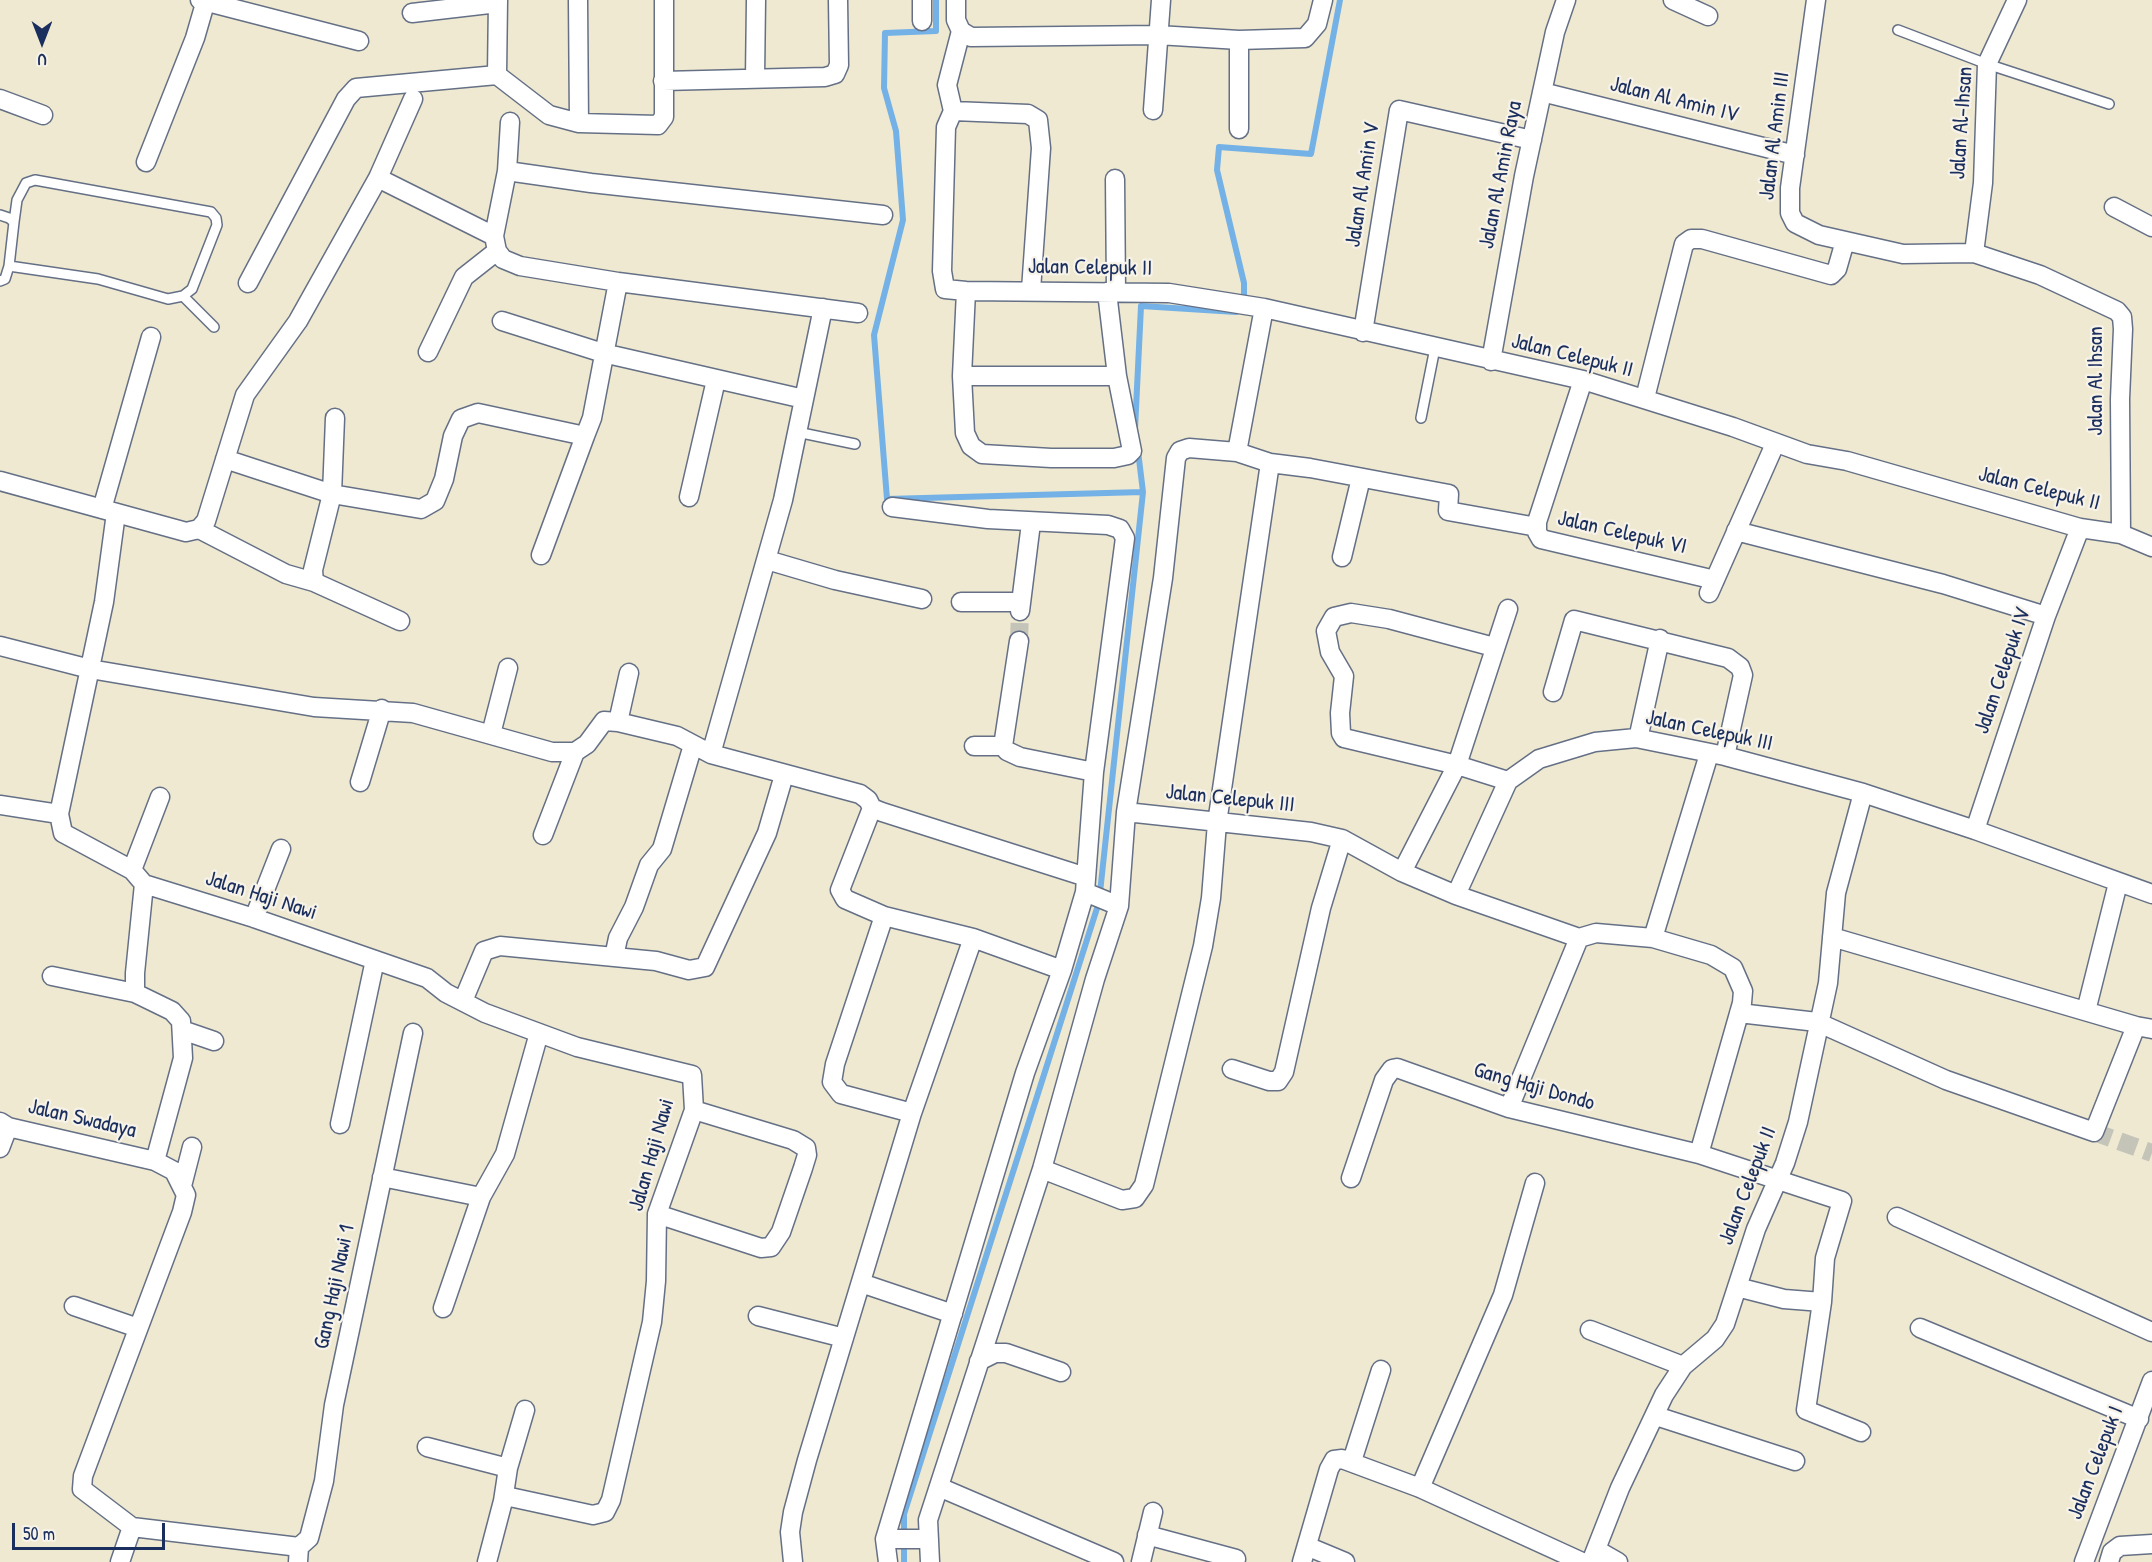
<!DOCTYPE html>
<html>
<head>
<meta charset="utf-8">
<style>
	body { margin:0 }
	#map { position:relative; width:2152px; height:1562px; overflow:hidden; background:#eee9d0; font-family:"Patrick Hand",sans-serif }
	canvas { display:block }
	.north { position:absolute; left:12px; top:12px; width:60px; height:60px; -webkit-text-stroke:4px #f7f3e8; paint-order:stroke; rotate:180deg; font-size:16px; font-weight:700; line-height:24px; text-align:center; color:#1b2f5e }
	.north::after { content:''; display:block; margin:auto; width:21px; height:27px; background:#1b2f5e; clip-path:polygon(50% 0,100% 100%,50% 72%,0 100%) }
	.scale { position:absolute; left:12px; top:1523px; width:153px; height:27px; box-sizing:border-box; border:3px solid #1b2f5e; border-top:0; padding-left:8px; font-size:18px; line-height:21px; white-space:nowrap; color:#1b2f5e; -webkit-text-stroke:4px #f7f3e8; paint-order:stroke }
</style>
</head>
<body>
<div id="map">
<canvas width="2152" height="1562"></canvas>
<div class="north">U</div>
<div class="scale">50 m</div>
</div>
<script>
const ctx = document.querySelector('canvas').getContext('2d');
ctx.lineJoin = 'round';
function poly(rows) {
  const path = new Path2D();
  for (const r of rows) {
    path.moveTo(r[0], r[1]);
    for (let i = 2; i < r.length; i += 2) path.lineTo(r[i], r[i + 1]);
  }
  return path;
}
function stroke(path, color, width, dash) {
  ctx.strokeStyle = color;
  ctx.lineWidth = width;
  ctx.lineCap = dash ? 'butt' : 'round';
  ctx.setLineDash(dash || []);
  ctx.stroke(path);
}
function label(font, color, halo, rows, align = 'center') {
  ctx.font = font + ' "Patrick Hand",sans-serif';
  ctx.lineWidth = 4.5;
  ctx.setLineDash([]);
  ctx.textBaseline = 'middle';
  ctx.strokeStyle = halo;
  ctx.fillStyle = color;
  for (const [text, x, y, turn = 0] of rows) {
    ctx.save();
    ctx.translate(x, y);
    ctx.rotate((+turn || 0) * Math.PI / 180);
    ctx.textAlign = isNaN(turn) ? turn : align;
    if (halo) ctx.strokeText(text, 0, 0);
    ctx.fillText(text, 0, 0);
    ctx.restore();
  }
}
const stream = poly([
	[936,0,936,31,885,33,884,88,896,131,903,220,874,335,887,499,1143,492],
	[1244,302,1244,283,1217,170,1219,147,1311,154,1340,0],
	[1135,429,1141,306,1236,312],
	[904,1562,904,1514,1099,902,1143,492,1138,451]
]);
const streetTunnel = poly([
	[1019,641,1020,611],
	[2094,1132,2152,1153]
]);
const lane = poly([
	[1898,30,1987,64,2109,104],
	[0,215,9,218,14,222,9,266,5,279,0,281],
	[9,266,98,279,168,299,183,296,192,289,217,225,216,218,211,212,35,180,26,183,17,200,14,222],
	[183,296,214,327],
	[1421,418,1435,348],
	[797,432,855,444]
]);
const street = poly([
	[200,0,359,41],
	[578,0,579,123],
	[922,0,922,21],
	[956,0,956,20,961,31,971,37,1158,35,1239,40,1305,38,1317,24,1323,0],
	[1673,0,1708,16],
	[1816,0,1790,188,1790,213,1795,223,1819,235,1903,254,1974,253,2040,275,2117,311,2122,317,2123,329,2120,399,2121,534],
	[412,13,498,3],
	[497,75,549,115,579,123,658,125,664,117,664,0],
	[497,75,498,0],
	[755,78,756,0],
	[663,81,825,77,835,74,839,65,838,0],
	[1542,92,1795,155],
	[0,99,43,115],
	[1153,110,1161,0],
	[953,111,947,85,961,31],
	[510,122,507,171,494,236,497,251,503,259,520,266,618,282,858,313],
	[1239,129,1239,40],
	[146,162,195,38,206,0],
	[507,171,591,183,883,215],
	[378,178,494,236],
	[1115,179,1116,292],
	[2114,207,2152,227],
	[1974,253,1983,183,1987,64,2017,0],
	[248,283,346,99,356,88,497,75],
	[1031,290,1041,148,1038,120,1028,114,953,111,946,127,942,271,945,289,966,291,1169,293,1264,308,1583,380,1733,427,1807,454,1847,461,2080,528,2121,534,2152,547],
	[966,291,962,376,965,433,971,446,982,454,1051,458,1114,458,1128,455,1132,451,1117,376,1107,292],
	[502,321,603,353,804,399],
	[1363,332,1399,110,1532,140],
	[428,352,464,277,497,251],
	[1491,361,1524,176,1555,32,1566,0],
	[962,376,1117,376],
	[1583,380,1537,522,1537,532,1541,539,1715,580],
	[1645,398,1684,244,1691,239,1702,239,1831,275,1837,269,1845,241],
	[1237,452,1264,308],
	[225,459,332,494,421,509,435,501,444,479,453,436,461,419,478,413,585,436,592,418,618,282],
	[1270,463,1310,468,1449,494,1448,511,1537,527],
	[0,481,186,532,199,529,206,521,245,395,298,321,378,178,413,99],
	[689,497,716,380],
	[102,509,151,337],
	[116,513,104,602,59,814,63,833,132,870,144,884,135,973,135,993,172,1011,181,1021,183,1058,155,1161],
	[199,529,286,574,314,582,313,570,332,494,335,418],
	[1736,531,1943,584,2046,616],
	[541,555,585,436],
	[1342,557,1361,478],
	[767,560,835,580,922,599],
	[314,582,400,621],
	[1709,593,1775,444],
	[961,602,1020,602],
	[1020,611,1031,523],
	[1019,641,1003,746,1007,751,1020,757,1094,772],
	[0,646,90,669,314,707,413,713,552,752,575,752,587,744,604,721,618,722,677,736,711,754,860,794,868,800,872,808,882,812,1086,877],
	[1494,647,1389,619,1351,613,1334,617,1326,631,1330,652,1344,676,1340,713,1341,733,1344,738,1457,765,1508,781],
	[1553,692,1574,620,1728,658,1740,667,1743,675,1725,756],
	[618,722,629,673],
	[1640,730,1660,639],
	[491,734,508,668],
	[974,746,1003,746],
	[711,754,783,500,823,308],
	[360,782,382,709],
	[0,805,59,814],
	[872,808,840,890,845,899,884,916,973,938,1062,970],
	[1126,812,1311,832,1342,839,1402,872,1456,895,1508,781,1539,759,1595,742,1636,738,1725,756,1863,793,1975,830,2152,894],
	[1975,830,2046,616,2080,528],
	[543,835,575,752],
	[132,870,160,797],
	[1402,872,1457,765,1508,609],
	[144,884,254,918,427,978,446,993,485,1013,577,1047,692,1075,694,1110,657,1214,656,1281,652,1322,611,1500,605,1512,593,1515,510,1497,503,1501,487,1562],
	[1085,892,1119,906],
	[1456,895,1579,938],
	[884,916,835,1064,832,1082,841,1094,912,1113],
	[254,918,281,849],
	[1832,937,2136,1026],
	[1653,938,1709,754],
	[614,957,618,938,634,907,649,865,662,849,693,745],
	[52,976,135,993],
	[463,1001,484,951,500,946,656,961,689,970,705,967,767,833,784,775],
	[2086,1011,2118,883],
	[1739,1013,1817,1022,1946,1080,2094,1132,2136,1026,2152,1029],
	[182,1030,214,1041],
	[1232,1069,1269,1081,1278,1081,1284,1072,1321,908,1342,839],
	[1509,1108,1579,938,1596,933,1653,938,1711,955,1733,968,1743,991,1742,1003,1699,1154],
	[0,1122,8,1127,155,1161,174,1171,186,1195,182,1212,83,1476,82,1489,132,1527,120,1562],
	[340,1124,375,960],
	[0,1148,8,1127],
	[382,1177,481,1197,505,1154,539,1033],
	[1351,1178,1384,1080,1392,1069,1397,1068,1509,1108,1699,1154,1842,1201,1825,1258,1822,1302],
	[182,1186,192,1147],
	[657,1214,761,1248,771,1247,781,1232,803,1168,807,1155,806,1148,793,1140,694,1110],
	[1897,1217,2152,1332],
	[861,1283,953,1314],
	[1737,1287,1784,1299,1822,1302,1806,1410,1861,1432],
	[74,1306,138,1328],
	[443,1308,481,1197],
	[758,1316,844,1338],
	[1920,1328,2139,1419],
	[1590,1330,1683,1366],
	[979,1361,995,1353,1006,1353,1061,1372],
	[1656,1416,1795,1461],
	[427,1447,508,1468],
	[1352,1461,1381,1370],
	[939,1487,1114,1562],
	[1420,1488,1503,1295,1535,1183],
	[503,1501,508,1468,525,1410],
	[132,1527,299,1547,298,1562],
	[1147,1535,1236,1559],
	[885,1539,929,1539],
	[299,1547,309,1538,324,1481,334,1405,413,1033],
	[1309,1547,1345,1562],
	[1597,1550,1618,1562],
	[793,1562,790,1532,793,1512,807,1460,912,1113,973,938],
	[888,1562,885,1539,1025,1073,1062,970,1085,892,1094,772,1125,538,1120,529,1108,525,988,519,892,507],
	[930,1562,928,1520,1042,1169,1095,979,1119,906,1126,812,1163,578,1176,458,1180,451,1189,448,1237,452,1270,463,1217,823,1211,898,1203,946,1144,1185,1135,1198,1122,1200,1042,1169],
	[1141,1562,1153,1512],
	[1302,1562,1329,1469,1334,1460,1342,1459,1420,1488,1582,1562],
	[1591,1562,1620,1488,1664,1395,1683,1366,1715,1339,1725,1324,1756,1229,1785,1163,1798,1122,1828,983,1836,893,1863,793],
	[2084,1562,2152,1381],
	[2109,1562,2112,1552,2120,1546,2152,1544]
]);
const streetNames = [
	["Jalan Al Amin IV",1674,100,14],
	["Jalan Al-Ihsan",1962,123,-86],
	["Jalan Al Amin III",1775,136,-83],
	["Jalan Al Amin Raya",1501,175,-79],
	["Jalan Al Amin V",1363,185,-81],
	["Jalan Celepuk II",1090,268,1],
	["Jalan Celepuk II",1572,356,14],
	["Jalan Al Ihsan",2096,381,-90],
	["Jalan Celepuk II",2039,489,14],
	["Jalan Celepuk VI",1622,533,13],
	["Jalan Celepuk IV",2003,671,-71],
	["Jalan Celepuk III",1709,731,12],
	["Jalan Celepuk III",1230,799,6],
	["Jalan Haji Nawi",261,896,18],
	["Gang Haji Dondo",1534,1087,16],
	["Jalan Swadaya",82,1119,13],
	["Jalan Haji Nawi",652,1155,-74],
	["Jalan Celepuk II",1748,1186,-69],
	["Gang Haji Nawi 1",335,1287,-78],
	["Jalan Celepuk I",2096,1463,-69]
];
stroke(stream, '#74b1e6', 6);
stroke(streetTunnel, '#c4c4b9', 18, [18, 9]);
stroke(lane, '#657086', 12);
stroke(street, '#657086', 21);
stroke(lane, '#fff', 9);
stroke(street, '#fff', 18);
label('22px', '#1b2f5e', '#f7f3e8', streetNames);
</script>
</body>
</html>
